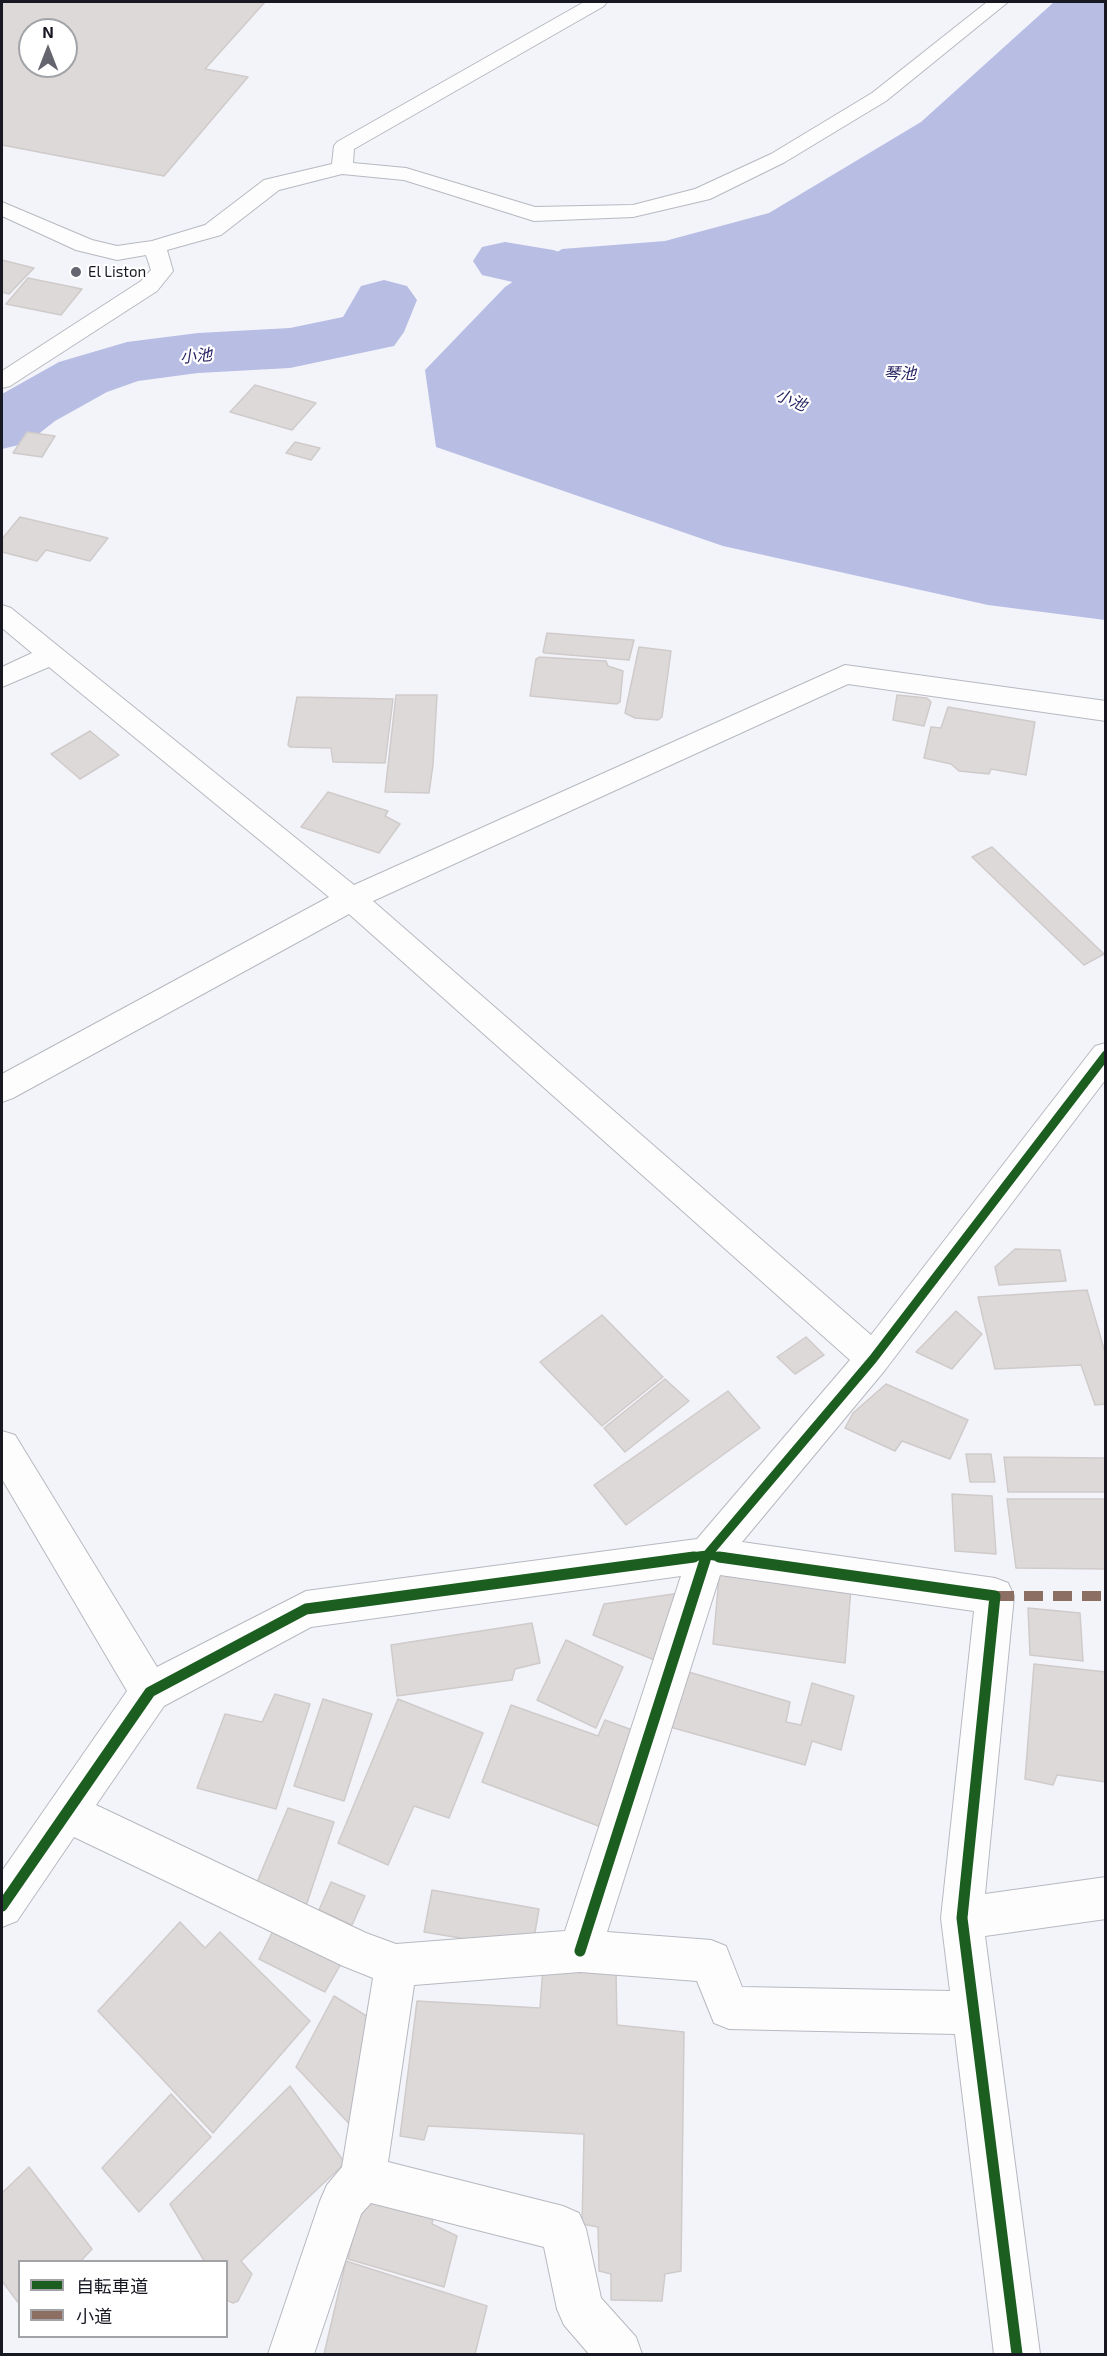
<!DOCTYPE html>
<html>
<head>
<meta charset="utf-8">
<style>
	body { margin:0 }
	#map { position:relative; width:1107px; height:2356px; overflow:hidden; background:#f3f4fa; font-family:"Exo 2","Noto Sans JP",sans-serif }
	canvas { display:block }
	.frame { position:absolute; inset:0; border:3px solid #171822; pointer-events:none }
	.legend { position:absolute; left:18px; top:2260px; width:210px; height:78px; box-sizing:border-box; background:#fff; border:2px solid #a2a3a7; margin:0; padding:8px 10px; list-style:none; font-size:18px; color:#171822 }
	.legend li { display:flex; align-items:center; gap:12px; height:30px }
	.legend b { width:30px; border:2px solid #a2a3a7 }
	.north { position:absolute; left:18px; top:18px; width:60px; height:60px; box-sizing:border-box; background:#fff; border:2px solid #a2a3a7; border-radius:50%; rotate:0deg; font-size:16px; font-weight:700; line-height:24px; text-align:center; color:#171822 }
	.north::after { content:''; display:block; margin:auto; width:21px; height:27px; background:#64656e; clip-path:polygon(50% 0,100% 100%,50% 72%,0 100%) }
</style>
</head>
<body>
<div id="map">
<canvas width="1107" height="2356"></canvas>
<div class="frame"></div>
<ul class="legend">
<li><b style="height:8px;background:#1b5e20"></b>自転車道</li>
<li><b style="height:8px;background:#8d6e63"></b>小道</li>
</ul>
<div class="north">N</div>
</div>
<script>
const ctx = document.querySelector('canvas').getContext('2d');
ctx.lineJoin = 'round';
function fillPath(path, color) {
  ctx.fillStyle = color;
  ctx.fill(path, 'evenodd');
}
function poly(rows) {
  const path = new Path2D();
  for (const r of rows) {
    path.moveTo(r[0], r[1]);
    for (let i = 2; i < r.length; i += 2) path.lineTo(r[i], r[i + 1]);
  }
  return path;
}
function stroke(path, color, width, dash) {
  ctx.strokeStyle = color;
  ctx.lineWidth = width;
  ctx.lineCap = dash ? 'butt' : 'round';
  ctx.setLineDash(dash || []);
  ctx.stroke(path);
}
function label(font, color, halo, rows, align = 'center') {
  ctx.font = font + ' "Exo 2","Noto Sans JP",sans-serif';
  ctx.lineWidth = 4.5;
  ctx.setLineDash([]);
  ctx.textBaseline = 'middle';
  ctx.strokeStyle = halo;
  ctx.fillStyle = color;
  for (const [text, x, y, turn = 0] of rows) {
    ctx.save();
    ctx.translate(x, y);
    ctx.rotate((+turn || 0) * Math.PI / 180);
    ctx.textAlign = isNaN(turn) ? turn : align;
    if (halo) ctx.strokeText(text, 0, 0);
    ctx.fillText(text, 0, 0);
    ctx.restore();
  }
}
const water = poly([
	[1054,2,1105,2,1105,620,988,605,723,546,436,447,425,370,505,287,562,249,665,241,769,213,921,122]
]);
const river = poly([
	[505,242,553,250,598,263,675,317,685,331,675,345,651,351,627,345,552,291,482,275,473,261,482,247,505,242],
	[384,280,407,286,417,300,404,332,394,346,290,368,198,373,138,381,107,392,55,421,27,443,2,449,2,394,59,362,127,342,198,333,290,328,343,317,361,286,384,280]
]);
const building = poly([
	[2,2,265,2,205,69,248,77,164,176,2,145,2,2],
	[30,30,66,30,66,66,30,66,30,30],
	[2,260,34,268,9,294,2,292,2,260],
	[28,278,82,289,61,315,6,304,28,278],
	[255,385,316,403,292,430,230,412,255,385],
	[27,432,55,436,42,457,13,453,27,432],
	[295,442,320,448,311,460,286,453,295,442],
	[20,517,108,538,90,561,46,550,37,561,2,552,2,539,20,517],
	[547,633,634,640,629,660,545,653,543,652,547,633],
	[639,647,671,651,662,717,658,720,635,718,625,713,639,647],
	[540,657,606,661,608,666,623,671,620,702,617,704,530,696,536,659,540,657],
	[396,695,437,695,433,765,429,793,385,792,396,695],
	[897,695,927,698,931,702,924,726,893,720,897,695],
	[297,697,393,699,385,763,333,762,331,748,290,747,288,745,297,697],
	[948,707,1035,722,1026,775,991,769,989,774,959,771,951,764,924,758,931,727,941,728,948,707],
	[90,731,119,755,80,779,51,754,90,731],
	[328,792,388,811,385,816,400,824,379,853,301,827,328,792],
	[992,847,1104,954,1084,965,972,857,992,847],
	[1015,1249,1060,1250,1066,1281,999,1285,995,1267,1015,1249],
	[1087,1290,1106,1356,1106,1404,1095,1405,1081,1365,995,1369,978,1297,1087,1290],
	[956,1311,982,1334,952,1369,916,1352,956,1311],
	[602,1315,663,1377,602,1426,540,1362,602,1315],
	[806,1337,824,1355,795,1374,777,1357,806,1337],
	[665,1379,689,1401,625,1452,604,1428,665,1379],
	[886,1384,968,1420,950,1459,902,1441,895,1451,845,1428,853,1413,886,1384],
	[728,1391,760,1428,626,1525,594,1485,728,1391],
	[966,1454,991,1454,995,1482,970,1482,966,1454],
	[1004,1457,1106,1458,1106,1492,1008,1492,1004,1457],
	[952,1494,992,1496,996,1554,955,1551,952,1494],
	[1007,1499,1106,1499,1106,1569,1016,1568,1007,1499],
	[720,1567,851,1588,845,1663,713,1644,720,1567],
	[680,1593,657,1661,593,1635,604,1604,680,1593],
	[1028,1608,1080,1613,1083,1661,1030,1655,1028,1608],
	[532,1623,540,1663,515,1669,512,1680,397,1696,391,1645,532,1623],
	[566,1640,623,1667,596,1728,537,1700,566,1640],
	[1034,1664,1106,1672,1106,1782,1057,1775,1053,1785,1025,1779,1034,1664],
	[682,1670,790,1702,786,1722,801,1725,812,1683,854,1696,841,1750,812,1741,805,1765,663,1725,682,1670],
	[275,1694,310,1704,276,1809,197,1788,225,1714,262,1722,275,1694],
	[323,1699,372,1714,344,1801,294,1786,323,1699],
	[398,1699,483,1733,449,1818,414,1806,388,1865,338,1843,398,1699],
	[511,1705,598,1736,605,1720,635,1731,601,1827,482,1782,511,1705],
	[288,1808,334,1822,306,1906,255,1887,288,1808],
	[331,1882,365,1896,352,1925,319,1910,331,1882],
	[432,1890,539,1909,532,1950,424,1932,432,1890],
	[278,1921,346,1955,325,1992,259,1959,278,1921],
	[180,1922,205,1948,220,1932,310,2021,213,2133,98,2011,180,1922],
	[543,1967,616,1970,617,2025,684,2032,681,2271,665,2274,662,2301,611,2300,611,2274,599,2271,598,2227,582,2224,584,2134,428,2126,424,2140,400,2136,417,2001,540,2008,543,1967],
	[334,1996,373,2020,355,2130,296,2067,334,1996],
	[290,2086,345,2163,241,2261,252,2274,238,2301,233,2303,226,2300,226,2262,205,2262,170,2204,290,2086],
	[171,2094,211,2137,139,2212,102,2168,171,2094],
	[29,2167,92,2249,80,2262,20,2262,20,2305,2,2281,2,2193,29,2167],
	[364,2190,434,2212,432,2224,457,2236,444,2287,348,2259,364,2190],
	[346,2261,487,2306,475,2354,324,2354,346,2261]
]);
const minor = poly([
	[584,2,607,2,604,6,354,149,353,163,406,168,535,207,633,205,695,189,771,154,872,93,987,2,1008,2,886,101,785,162,710,199,633,217,534,221,404,180,342,174,279,190,221,235,167,250,173,271,157,291,10,386,2,388,2,371,141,281,151,270,146,255,117,260,76,250,2,216,2,202,92,240,117,246,152,241,205,225,264,180,332,164,334,146,337,142,584,2],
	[2,605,11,608,354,885,845,665,1106,701,1106,721,848,684,373,901,871,1335,1095,1046,1106,1043,1106,1079,885,1370,742,1542,995,1578,1008,1583,1014,1596,985,1894,1106,1877,1106,1919,985,1936,1040,2354,994,2354,955,2034,729,2029,714,2023,697,1981,580,1972,414,1985,388,2162,563,2206,579,2213,586,2229,601,2298,636,2337,642,2354,589,2354,564,2325,557,2309,544,2247,371,2203,361,2214,314,2354,268,2354,320,2201,327,2185,342,2167,373,1978,343,1966,74,1837,17,1921,2,1927,2,1871,127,1691,2,1479,2,1431,15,1435,157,1667,306,1591,697,1539,850,1360,349,914,13,1098,2,1102,2,1074,329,897,49,667,2,687,2,667,32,653,2,628,2,605],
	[720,1575,974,1611,941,1918,950,1991,742,1987,726,1946,711,1940,607,1932,720,1575],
	[681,1576,565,1931,396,1944,366,1933,96,1805,164,1706,311,1627,681,1576]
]);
const quiet = poly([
	[995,1596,1106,1596]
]);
const cyclewayFar1 = poly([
	[683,1558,707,1555,873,1359,1106,1055],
	[706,1558,707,1555,730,1558]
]);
const cycleway = poly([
	[719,1557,995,1596,962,1918,1017,2354],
	[2,1906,150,1692,306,1609,694,1557],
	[580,1951,706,1557]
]);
const markers = [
	[76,272,6,"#64656e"]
];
const farPoinames = [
	["El Liston",88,272]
];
const farWaternames = [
	["小池",196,356,-5],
	["琴池",900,374],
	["小池",791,400,23]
];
fillPath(water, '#b8bde4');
fillPath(river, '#b8bde4');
fillPath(building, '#ded9d9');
stroke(building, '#d0cbcb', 1.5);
stroke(minor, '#b7b9c0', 2);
fillPath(minor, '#fdfdfe');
stroke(quiet, '#8d6e63', 10, [19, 10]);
stroke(cyclewayFar1, '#1b5e20', 9);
stroke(cycleway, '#1b5e20', 11);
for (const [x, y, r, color] of markers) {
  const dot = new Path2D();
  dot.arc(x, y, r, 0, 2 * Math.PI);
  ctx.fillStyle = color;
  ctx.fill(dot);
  stroke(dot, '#fff', 2);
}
label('15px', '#171822', '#fff', farPoinames, 'left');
label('italic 16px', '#272463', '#fff', farWaternames);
</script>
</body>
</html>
